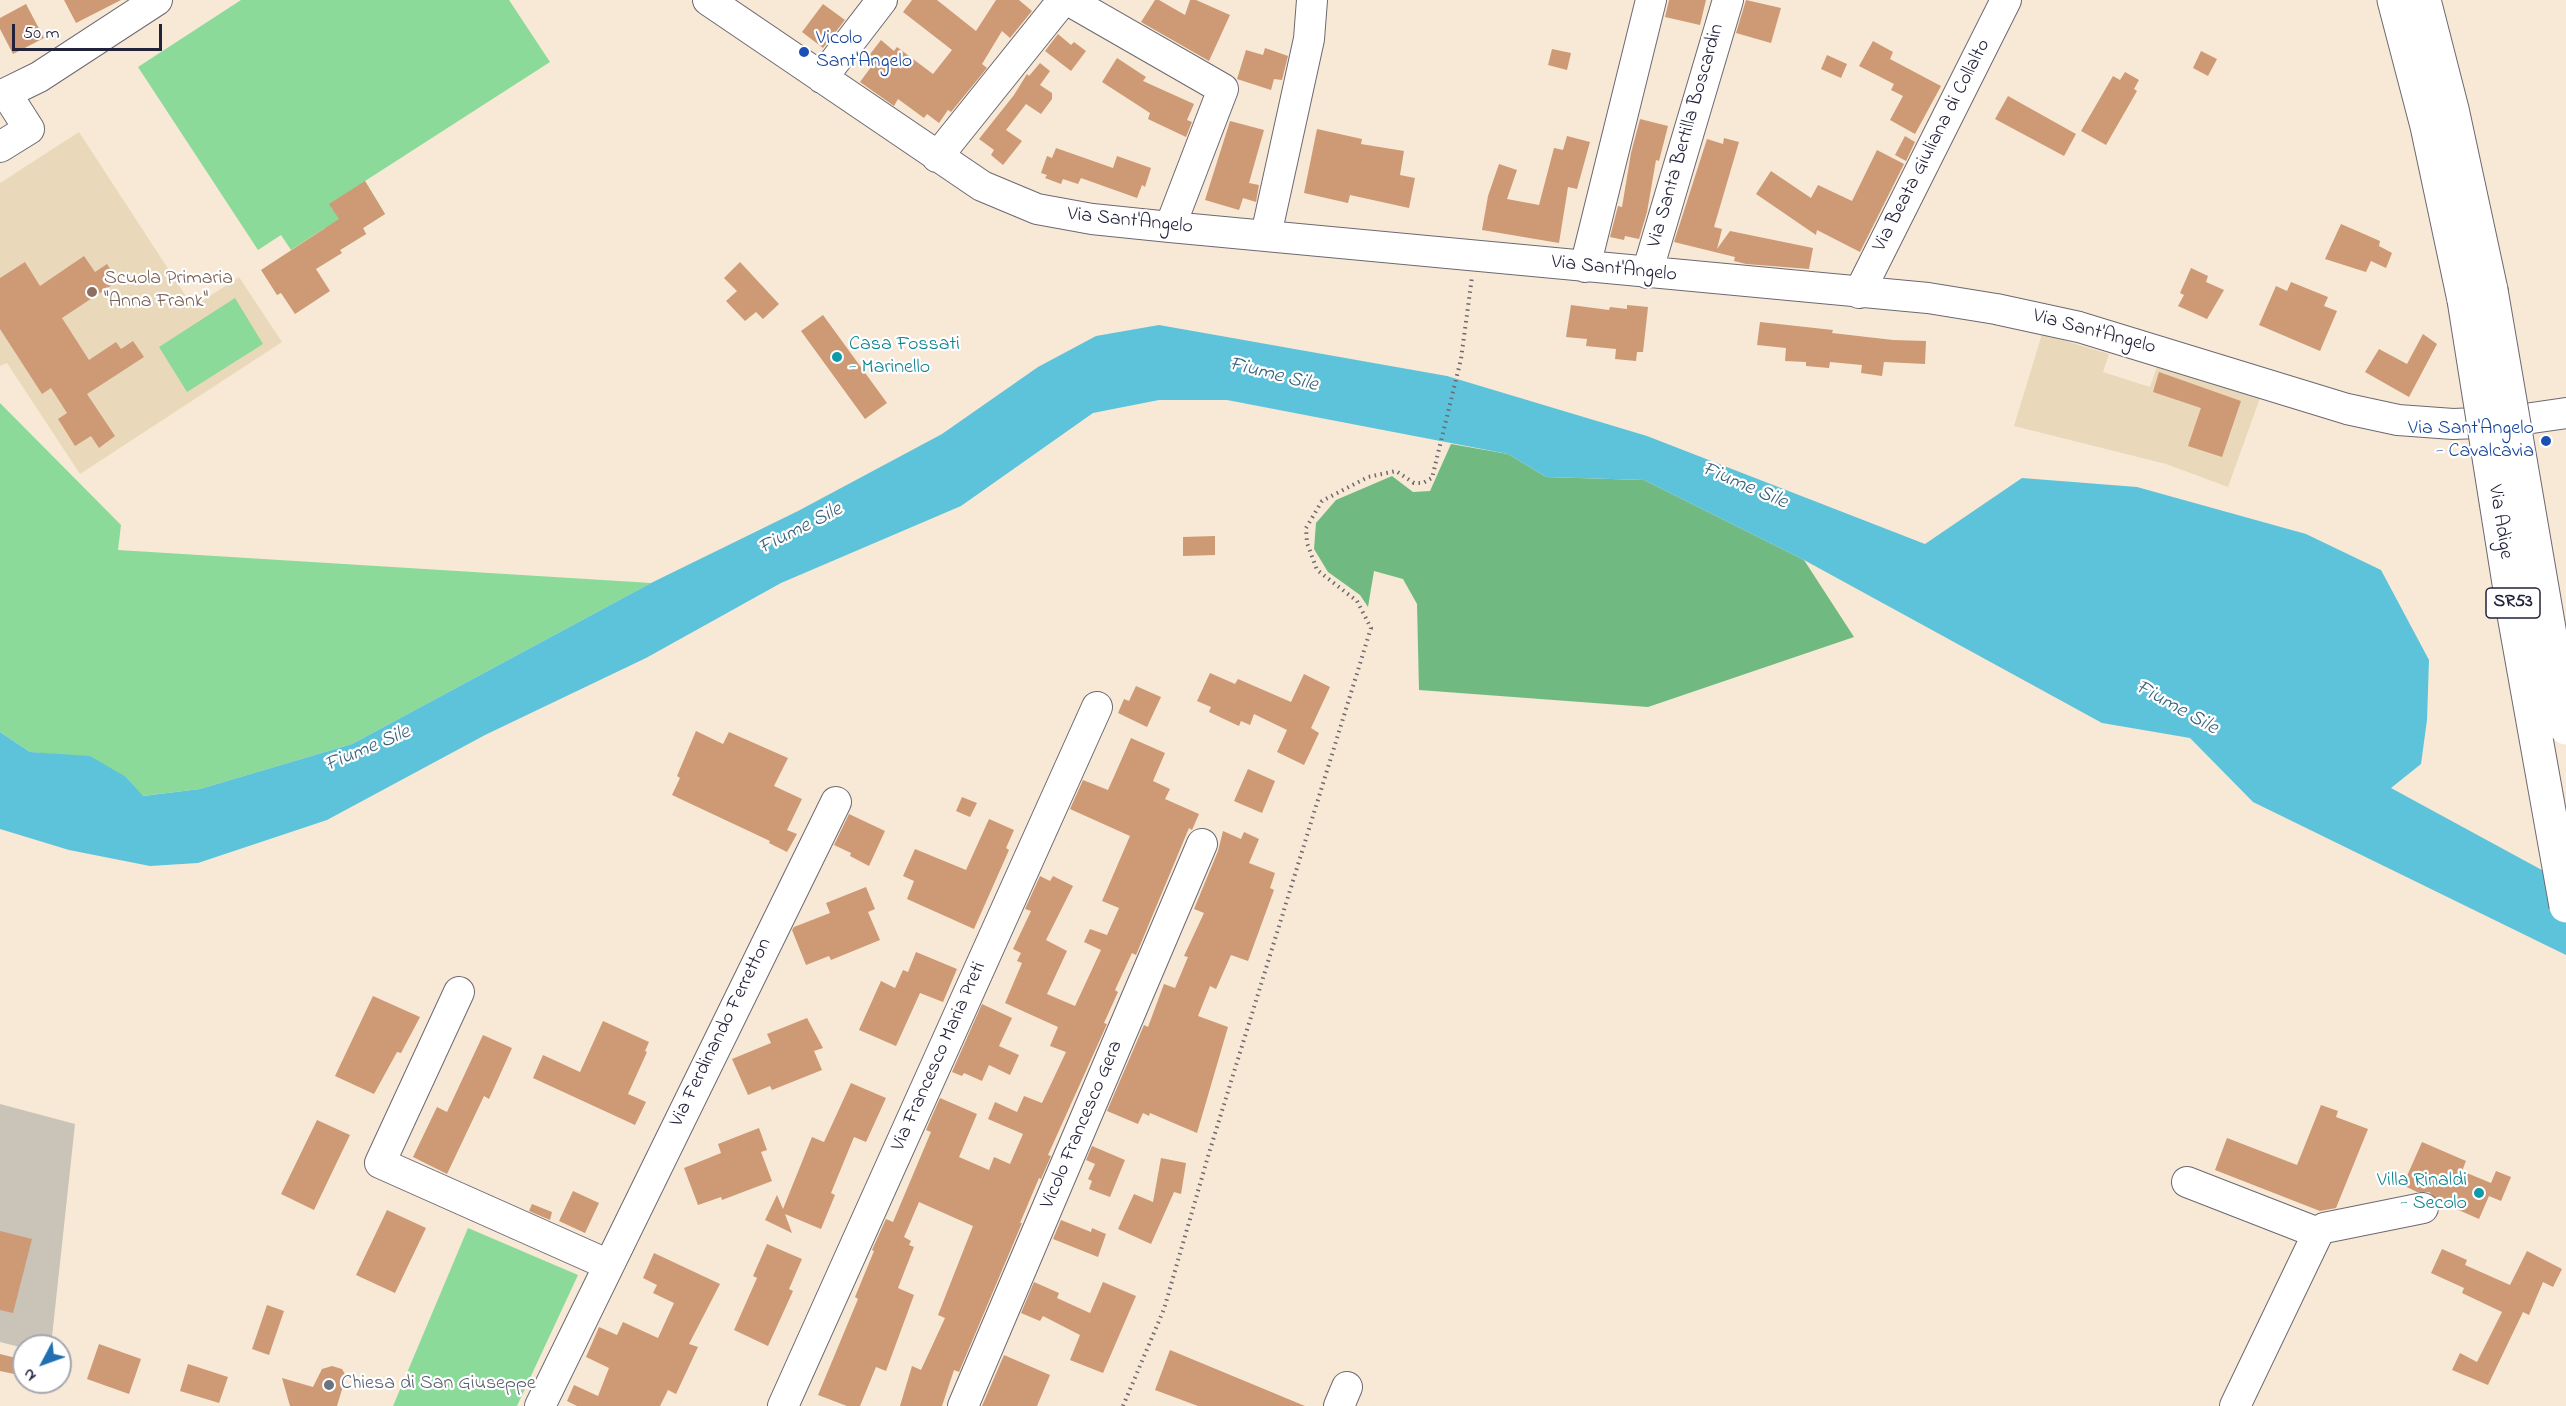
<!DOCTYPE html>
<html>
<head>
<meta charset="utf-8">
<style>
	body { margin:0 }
	#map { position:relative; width:2566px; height:1406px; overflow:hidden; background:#f7e9d5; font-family:"Indie Flower",sans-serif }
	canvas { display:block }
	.north { position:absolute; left:12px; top:1334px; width:60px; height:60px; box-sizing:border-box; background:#fff; border:2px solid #a7a7b1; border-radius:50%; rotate:229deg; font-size:16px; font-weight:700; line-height:24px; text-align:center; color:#22223b }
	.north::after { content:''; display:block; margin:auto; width:21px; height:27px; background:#1f6fb2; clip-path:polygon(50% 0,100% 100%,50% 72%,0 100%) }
	.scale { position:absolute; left:12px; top:24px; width:150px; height:27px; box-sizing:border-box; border:3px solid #22223b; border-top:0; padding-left:8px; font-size:18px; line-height:21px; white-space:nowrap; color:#22223b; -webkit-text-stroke:4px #fff; paint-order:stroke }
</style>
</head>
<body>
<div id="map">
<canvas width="2566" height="1406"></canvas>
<div class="north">N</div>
<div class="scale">50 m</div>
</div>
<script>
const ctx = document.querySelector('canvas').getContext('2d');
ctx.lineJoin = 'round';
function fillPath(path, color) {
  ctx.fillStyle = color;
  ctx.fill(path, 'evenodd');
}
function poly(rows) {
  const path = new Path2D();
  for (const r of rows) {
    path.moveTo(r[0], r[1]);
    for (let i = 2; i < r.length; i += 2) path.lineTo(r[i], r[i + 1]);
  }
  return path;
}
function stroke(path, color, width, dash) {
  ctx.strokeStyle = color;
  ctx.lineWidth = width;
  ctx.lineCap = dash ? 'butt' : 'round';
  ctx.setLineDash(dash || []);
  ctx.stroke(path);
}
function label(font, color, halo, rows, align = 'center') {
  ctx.font = font + ' "Indie Flower",sans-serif';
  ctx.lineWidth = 4.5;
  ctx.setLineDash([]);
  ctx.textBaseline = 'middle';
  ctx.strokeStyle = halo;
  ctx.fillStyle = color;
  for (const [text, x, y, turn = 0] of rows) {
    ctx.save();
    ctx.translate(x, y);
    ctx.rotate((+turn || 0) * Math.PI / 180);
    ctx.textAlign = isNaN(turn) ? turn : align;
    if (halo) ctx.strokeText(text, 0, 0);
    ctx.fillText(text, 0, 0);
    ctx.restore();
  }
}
const built = poly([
	[79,132,193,307,239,277,282,342,80,474,7,363,0,366,0,183],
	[2042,334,2109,354,2103,372,2150,387,2158,364,2260,398,2228,487,2166,464,2014,426]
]);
const industrial = poly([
	[0,1104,75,1124,51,1346,24,1346,24,1348,0,1342]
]);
const green = poly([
	[241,0,509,0,550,62,365,181,385,214,363,228,366,234,340,250,325,228,291,250,281,235,258,250,138,67],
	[235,298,263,344,187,392,159,347],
	[0,403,121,525,118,550,651,583,352,744,200,789,142,796,126,777,52,754,30,752,0,732],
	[468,1228,578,1275,517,1406,393,1406]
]);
const forest = poly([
	[1451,444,1508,454,1546,477,1644,480,1804,560,1854,637,1648,707,1419,690,1417,604,1403,579,1374,571,1368,607,1360,595,1328,572,1314,549,1316,523,1336,500,1392,476,1413,492,1430,491]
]);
const water = poly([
	[1159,325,1447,376,1647,436,1925,544,2022,478,2137,487,2306,534,2381,570,2429,660,2427,720,2421,764,2391,788,2540,869,2566,880,2566,955,2253,802,2190,738,2102,723,1804,560,1644,480,1546,477,1508,454,1227,400,1159,400,1093,413,961,506,781,583,646,658,485,735,327,820,198,863,150,866,69,850,0,829,0,732,30,752,90,756,126,777,143,796,200,789,352,744,651,583,798,511,942,434,1038,367,1096,336]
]);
const building = poly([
	[64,0,121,0,76,23],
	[912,0,937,0,976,31,996,0,1019,0,1032,11,1010,38,1002,31,982,64,987,68,951,112,948,110,939,123,927,114,924,118,898,99,894,106,860,82,871,67,864,62,881,40,894,51,897,47,933,74,952,50,903,12],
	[1155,0,1159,0,1185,15,1190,0,1196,0,1230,15,1209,61,1141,22],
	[1669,0,1706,0,1700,25,1665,17],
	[1746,0,1781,8,1771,43,1736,33],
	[26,4,44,38,13,54,0,29,0,18],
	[823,4,845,20,823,48,802,32],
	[1058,34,1071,45,1074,42,1086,51,1071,71,1045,51],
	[1873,41,1893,52,1890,59,1941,86,1915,134,1890,120,1903,96,1891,90,1894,84,1859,66],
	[1265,48,1288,56,1282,80,1274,79,1271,90,1237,79,1246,50,1263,55],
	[1552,49,1571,53,1567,70,1548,65],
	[2201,51,2217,59,2208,76,2193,68],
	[1827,55,1847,64,1841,78,1821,69],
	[1117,58,1146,77,1143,81,1194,104,1187,120,1192,122,1186,137,1148,119,1150,113,1102,82],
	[1040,63,1050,71,1040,85,1052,93,1052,99,1041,114,1026,104,1006,130,1022,141,1003,165,991,155,994,150,979,139,1014,95,1027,74,1029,76],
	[2125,72,2139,80,2134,89,2137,91,2106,145,2081,131,2113,76,2120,80],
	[2008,96,2076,134,2064,156,1995,119],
	[1640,119,1668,126,1659,161,1656,160,1647,212,1639,239,1625,236,1624,240,1610,237,1618,206,1622,207,1631,153],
	[1230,121,1264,130,1249,183,1259,185,1256,202,1243,198,1239,210,1205,200],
	[1317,129,1362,139,1361,144,1404,151,1400,175,1415,178,1409,208,1350,195,1348,203,1304,193],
	[1567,136,1590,142,1577,189,1568,187,1559,243,1482,230,1488,196,1499,164,1517,170,1507,199,1539,205,1554,148,1563,150],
	[1905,136,1915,142,1906,161,1895,155],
	[1724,138,1739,142,1714,227,1722,229,1717,249,1730,231,1813,248,1809,269,1746,264,1734,261,1735,257,1674,242,1707,139,1723,144],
	[1056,148,1113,168,1117,156,1151,168,1145,187,1142,185,1137,198,1081,178,1078,184,1063,179,1061,184,1045,178,1047,175,1041,173,1047,156,1052,158],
	[1877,150,1904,164,1860,252,1817,230,1816,235,1756,194,1771,171,1811,198,1818,185,1852,201],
	[365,181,385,214,363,228,366,234,340,250,342,253,316,269,330,291,295,314,281,293,277,295,261,270,339,219,329,204],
	[2341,224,2380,241,2379,246,2392,253,2386,268,2371,261,2366,272,2325,259],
	[84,256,95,272,107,264,118,281,62,318,89,360,116,342,121,349,133,341,144,357,87,394,115,436,99,448,91,436,75,446,58,419,67,413,51,388,42,394,0,329,0,278,25,262,40,286],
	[740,262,779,304,763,319,756,312,745,321,726,301,737,291,724,278],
	[2191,268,2208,276,2206,282,2224,290,2207,319,2178,306,2184,295,2180,293],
	[2291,282,2328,297,2324,306,2337,311,2320,351,2259,325,2276,286,2287,291],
	[1571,305,1609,310,1610,307,1627,309,1627,305,1648,307,1643,352,1637,352,1636,361,1615,359,1616,349,1586,346,1587,339,1566,337],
	[823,315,887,403,865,419,801,331],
	[1760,322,1833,330,1832,333,1893,340,1926,341,1925,364,1884,362,1882,376,1861,373,1862,365,1830,362,1829,368,1806,366,1806,362,1785,361,1786,348,1757,345],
	[2423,334,2437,344,2409,397,2365,372,2379,349,2407,364],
	[2159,372,2241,401,2222,457,2188,446,2201,408,2153,392],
	[1215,536,1215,555,1183,556,1183,537],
	[1210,673,1235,684,1238,679,1291,702,1304,674,1330,687,1311,728,1319,733,1304,765,1277,752,1287,730,1254,714,1250,725,1241,721,1239,726,1209,712,1211,707,1197,701],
	[1136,686,1161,697,1147,727,1118,713,1124,699,1129,701],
	[696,731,723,744,729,732,788,758,774,786,802,799,787,830,797,834,787,852,769,843,770,841,672,795,680,778,677,776],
	[1131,738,1165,753,1153,781,1170,789,1165,799,1199,814,1192,830,1189,828,1136,955,1132,953,1115,990,1118,992,1104,1023,1107,1024,1048,1155,1051,1156,1041,1179,1039,1178,1020,1223,1022,1223,959,1372,954,1370,942,1406,900,1406,912,1366,921,1370,945,1318,938,1315,973,1226,919,1202,904,1237,911,1241,909,1245,914,1247,898,1288,914,1295,886,1371,876,1367,860,1406,847,1406,818,1395,858,1299,855,1297,874,1251,872,1250,886,1219,893,1222,931,1132,926,1130,940,1098,977,1114,959,1157,989,1170,994,1157,1010,1164,1023,1134,988,1119,995,1102,1017,1112,1024,1096,1042,1103,1066,1052,1050,1046,1058,1027,1005,1003,1022,963,1017,961,1021,953,1013,949,1031,911,1025,909,1040,876,1050,881,1053,876,1073,886,1046,940,1067,951,1047,994,1075,1006,1101,950,1084,942,1090,929,1107,935,1119,908,1102,901,1130,836,1070,809,1083,780,1108,790],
	[1248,769,1275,781,1262,813,1234,801],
	[962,797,977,803,970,817,956,811],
	[849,814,885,831,869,866,850,856,851,853,834,845],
	[989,819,1014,830,1006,848,1009,850,974,929,907,899,914,881,903,876,915,849,966,870],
	[1223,831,1241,839,1244,832,1259,839,1249,863,1275,873,1270,888,1274,890,1248,961,1231,955,1216,989,1210,986,1198,1016,1228,1027,1197,1133,1150,1113,1149,1116,1143,1113,1138,1124,1107,1111,1144,1025,1148,1027,1164,984,1175,988,1188,957,1184,956,1204,913,1194,909,1218,851],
	[866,887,875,909,868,912,880,940,831,960,829,956,806,965,792,930,794,927,830,913,826,903],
	[916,952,957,969,943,1002,920,993,896,1046,859,1030,881,981,895,988,903,970,908,972],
	[373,996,420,1017,401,1053,397,1052,374,1094,335,1076],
	[982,1004,1012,1018,999,1046,1019,1055,1010,1075,989,1065,982,1081,964,1073,962,1076,952,1072],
	[807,1018,823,1048,814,1051,822,1070,772,1090,770,1086,748,1095,732,1059,771,1043,767,1034],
	[603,1021,649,1042,645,1051,647,1052,628,1094,646,1102,635,1125,533,1078,543,1055,580,1072],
	[483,1035,512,1048,489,1099,484,1096,447,1174,413,1157,437,1107,447,1112],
	[851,1083,886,1098,866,1142,854,1137,831,1193,835,1195,821,1229,785,1214,792,1233,765,1220,777,1195,783,1209,812,1137,824,1142],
	[2321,1105,2338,1111,2336,1117,2368,1129,2336,1208,2320,1211,2215,1170,2227,1138,2297,1165],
	[317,1120,350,1135,314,1210,281,1194],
	[759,1128,767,1150,761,1152,772,1181,722,1200,721,1197,698,1205,684,1168,721,1153,718,1144],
	[2422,1142,2466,1161,2462,1171,2491,1183,2496,1171,2511,1177,2501,1201,2489,1196,2479,1219,2438,1201,2429,1192,2417,1192,2403,1185],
	[1092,1146,1125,1160,1110,1197,1089,1189,1092,1181,1088,1179,1095,1164,1086,1160],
	[1161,1158,1186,1163,1181,1194,1174,1192,1151,1244,1118,1229,1134,1194,1153,1202],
	[573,1191,599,1203,585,1233,559,1221],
	[532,1204,552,1212,550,1220,529,1211],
	[387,1210,426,1228,395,1293,356,1275],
	[1061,1220,1091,1232,1092,1228,1106,1234,1098,1257,1053,1239],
	[0,1231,32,1239,13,1313,0,1310],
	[767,1244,802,1259,789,1289,793,1291,768,1346,734,1330,757,1278,753,1276],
	[2442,1249,2467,1260,2465,1265,2510,1285,2527,1251,2562,1269,2553,1287,2543,1282,2529,1315,2523,1312,2488,1385,2452,1370,2460,1353,2477,1362,2502,1312,2462,1293,2464,1288,2431,1273],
	[654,1253,720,1284,689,1344,698,1347,676,1394,668,1390,660,1406,577,1406,567,1401,574,1385,598,1396,609,1368,586,1357,599,1327,617,1335,623,1322,658,1338,674,1303,653,1293,657,1285,643,1278],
	[1034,1282,1059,1293,1057,1298,1090,1313,1103,1282,1136,1296,1103,1373,1070,1360,1080,1335,1043,1316,1040,1321,1021,1313],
	[267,1305,284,1311,269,1355,252,1349],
	[99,1344,141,1359,129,1394,87,1379],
	[1170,1350,1305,1406,1198,1406,1155,1390],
	[0,1354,24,1360,24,1376,0,1371],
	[1004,1355,1050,1375,1037,1406,982,1406],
	[188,1364,228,1377,219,1403,180,1391],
	[332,1366,342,1369,346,1376,337,1406,290,1406,282,1378,313,1387,322,1369]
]);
const path = poly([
	[1123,1406,1164,1309,1209,1153,1371,628,1357,601,1317,570,1307,543,1306,528,1322,501,1368,477,1396,471,1414,483,1423,483,1432,478,1461,359,1472,277]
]);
const minor = poly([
	[708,0,982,186,1037,209,1092,219,1170,227,1928,298,1996,309,2079,327,2347,409,2398,420,2453,424,2504,422,2566,413],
	[1068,0,1223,89,1170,227],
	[822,78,882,0],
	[0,96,39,77,157,0],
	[0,147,29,129,6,93],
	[937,157,1063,0],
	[1266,235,1309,39,1312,0],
	[1585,267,1651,0],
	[1647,273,1728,0],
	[1859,293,2006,0],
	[459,992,380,1163,609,1265],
	[2187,1182,2318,1233,2235,1406],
	[2318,1233,2324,1228,2423,1208],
	[540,1406,836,802],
	[783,1406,1097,707],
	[963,1406,1202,844],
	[1339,1406,1347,1387]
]);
const highway = poly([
	[2394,0,2427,126,2464,300],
	[2424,0,2452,109,2491,290]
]);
const highwayBridge = poly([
	[2491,290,2566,728],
	[2464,300,2514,615,2566,906]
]);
const markers = [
	[804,52,6,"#1a4fb4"],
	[92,292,6,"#8d6e63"],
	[837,357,6,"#0f9aa8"],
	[2546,441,6,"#1a4fb4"],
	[2479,1193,6,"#0f9aa8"],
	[329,1385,6,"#6b7280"]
];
const shields = [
	[2513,603,54]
];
const shieldNames = [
	["SR53",2513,603]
];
const transitNames = [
	["Vicolo",816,40],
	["Sant'Angelo",816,63],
	["Via Sant'Angelo",2534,430,"right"],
	["- Cavalcavia",2534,453,"right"]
];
const streetNames = [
	["Via Santa Bertilla Boscardin",1687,136,-74],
	["Via Beata Giuliana di Collalto",1933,146,-63],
	["Via Sant'Angelo",1130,222,6],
	["Via Sant'Angelo",1614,270,6],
	["Via Sant'Angelo",2094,333,15],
	["Via Adige",2499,522,81],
	["Via Ferdinando Ferretton",722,1033,-64],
	["Via Francesco Maria Preti",940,1057,-66],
	["Vicolo Francesco Gera",1083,1125,-67]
];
const educationNames = [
	["Scuola Primaria",104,280],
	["\"Anna Frank\"",104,303]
];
const cultureNames = [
	["Casa Fossati",849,346],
	["- Marinello",849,369],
	["Villa Rinaldi",2467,1182,"right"],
	["- Secolo",2467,1205,"right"]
];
const worshipNames = [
	["Chiesa di San Giuseppe",341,1385]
];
const waterNames = [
	["Fiume Sile",1273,376,14],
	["Fiume Sile",1744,487,23],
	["Fiume Sile",801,530,-27],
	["Fiume Sile",2176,709,29],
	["Fiume Sile",368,750,-23]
];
fillPath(built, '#e9d9ba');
fillPath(industrial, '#c9c3b8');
fillPath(green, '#8bda99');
fillPath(forest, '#70ba81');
fillPath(water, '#5dc3da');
fillPath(building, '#ce9975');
stroke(minor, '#6d6871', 32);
stroke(highway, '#6d6871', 35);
stroke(path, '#6d6871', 4, [1.5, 4.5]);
stroke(minor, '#fff', 30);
stroke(highway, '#fff', 33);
stroke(highwayBridge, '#6d6871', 35, []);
stroke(highwayBridge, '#fff', 33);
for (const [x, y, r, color] of markers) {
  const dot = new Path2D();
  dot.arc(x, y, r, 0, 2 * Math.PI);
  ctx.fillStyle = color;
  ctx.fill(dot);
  stroke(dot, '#fff', 2);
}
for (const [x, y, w] of shields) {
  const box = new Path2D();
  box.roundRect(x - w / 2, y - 15, w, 30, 4.5);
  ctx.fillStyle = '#fff';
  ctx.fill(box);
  stroke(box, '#22223b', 1.5);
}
label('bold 18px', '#22223b', null, shieldNames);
label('20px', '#164399', '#fff', transitNames, 'left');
label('20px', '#22223b', '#fff', streetNames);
label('20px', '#785e54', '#fff', educationNames, 'left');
label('20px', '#0d838f', '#fff', cultureNames, 'left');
label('20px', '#5b616d', '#fff', worshipNames, 'left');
label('italic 21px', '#3a627b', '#fff', waterNames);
</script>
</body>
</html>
